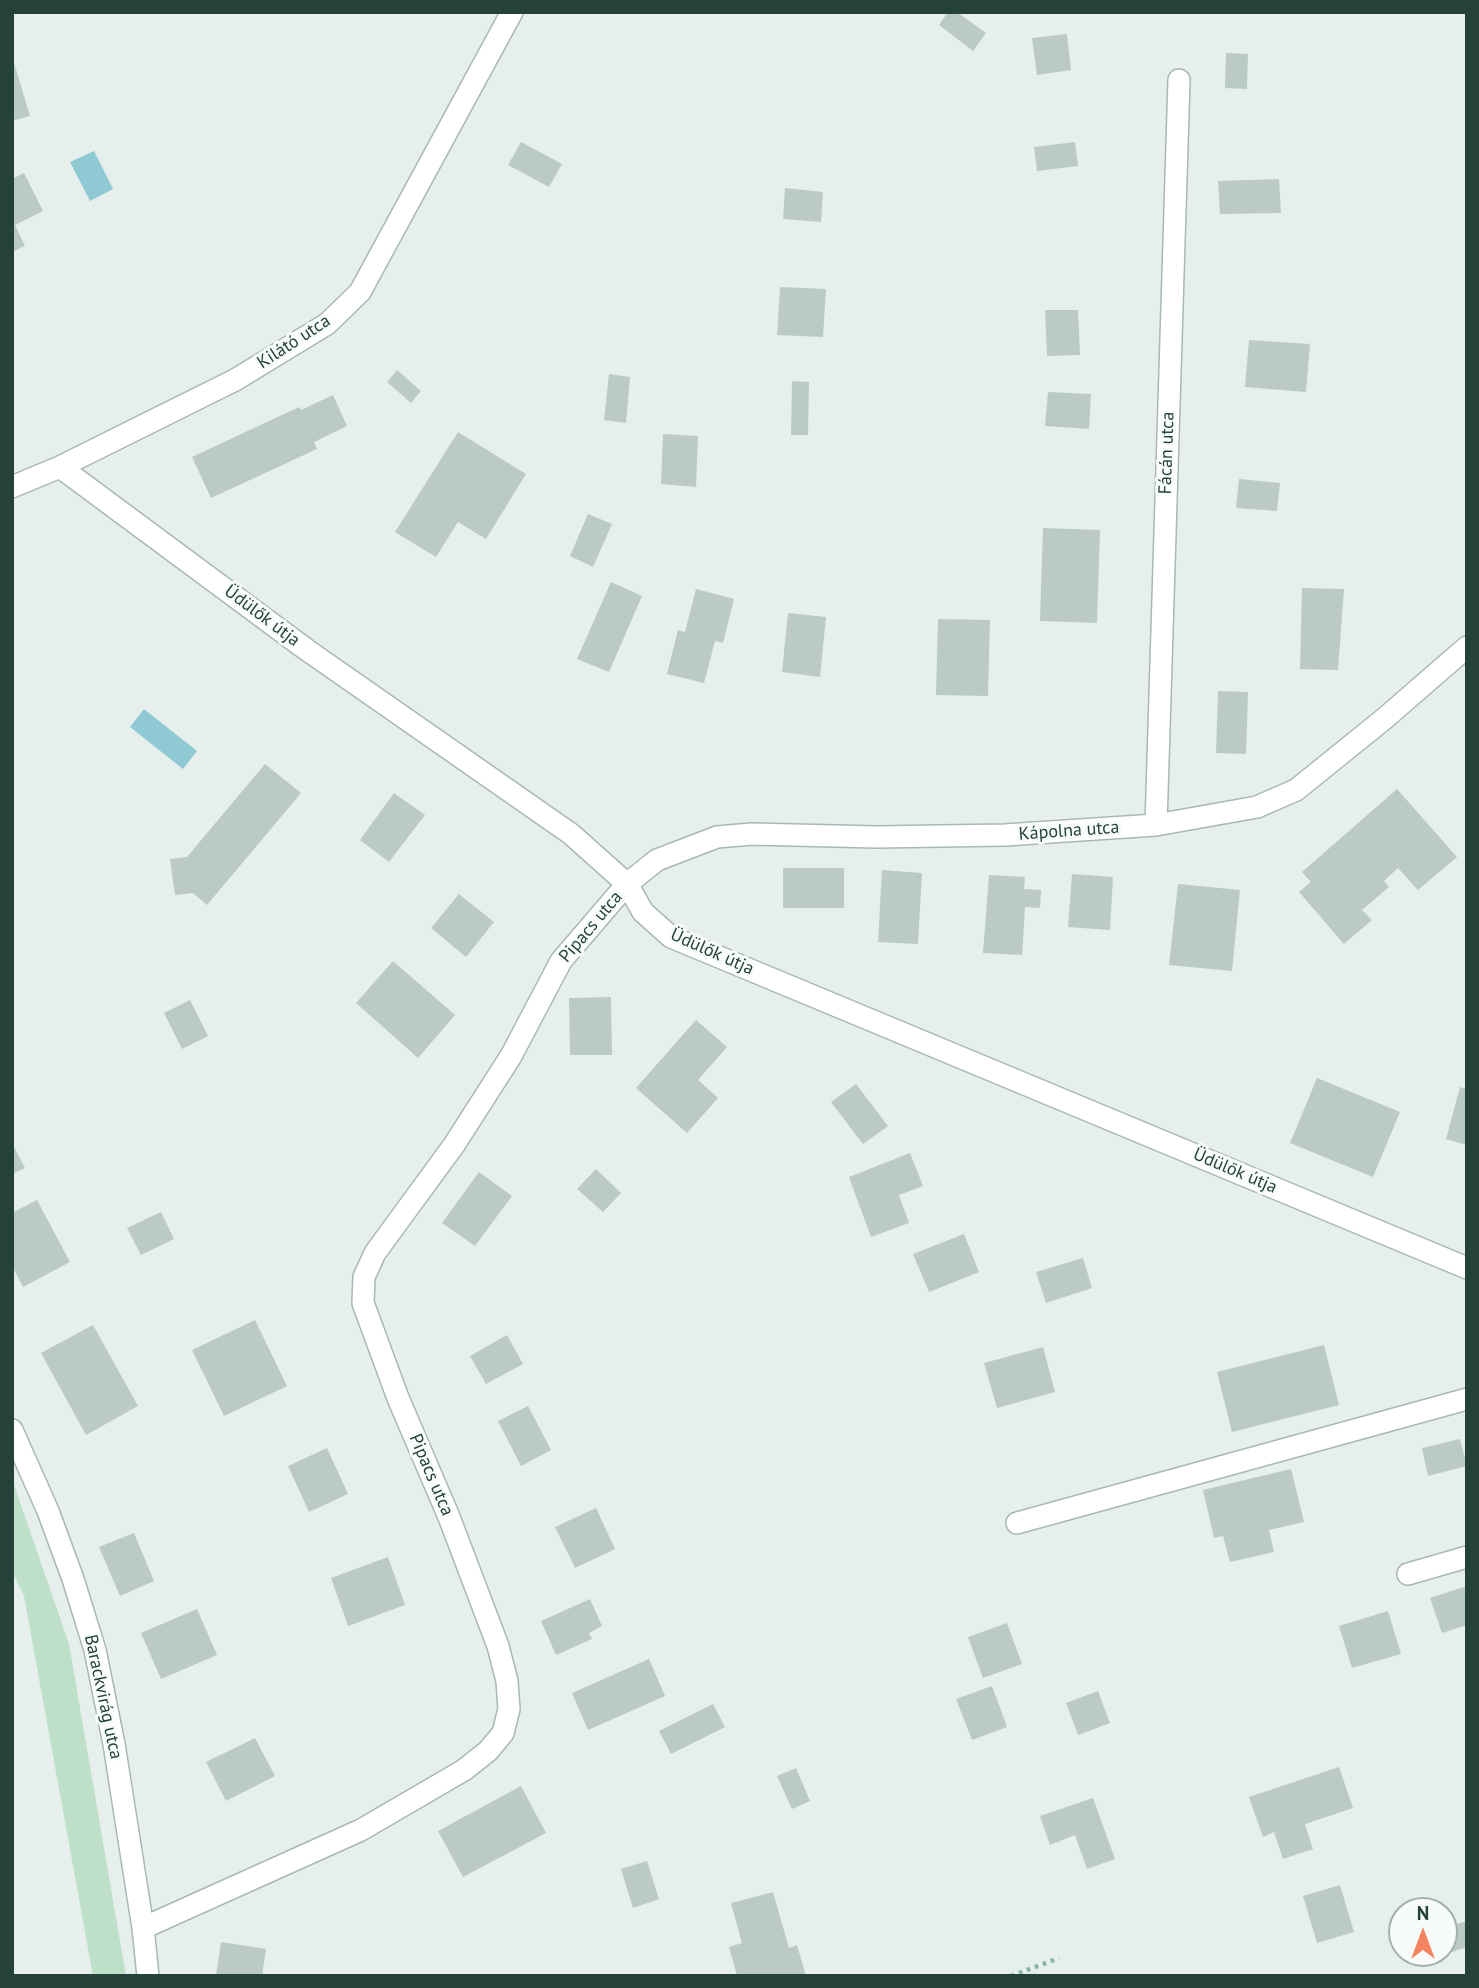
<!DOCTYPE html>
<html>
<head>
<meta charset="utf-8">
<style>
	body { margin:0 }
	#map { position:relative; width:1479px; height:1988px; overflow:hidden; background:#e6efeb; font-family:"PT Sans",sans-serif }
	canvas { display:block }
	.frame { position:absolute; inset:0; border:14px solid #24423a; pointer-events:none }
	.north { position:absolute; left:1388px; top:1897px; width:70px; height:70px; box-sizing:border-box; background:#f7fbf9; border:2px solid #a3b1ad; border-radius:50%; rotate:0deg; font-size:19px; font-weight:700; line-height:28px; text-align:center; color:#24423a }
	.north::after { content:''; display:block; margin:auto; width:24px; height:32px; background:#f4845f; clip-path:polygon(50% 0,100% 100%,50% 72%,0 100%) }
</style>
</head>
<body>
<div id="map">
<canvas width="1479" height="1988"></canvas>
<div class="frame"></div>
<div class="north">N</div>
</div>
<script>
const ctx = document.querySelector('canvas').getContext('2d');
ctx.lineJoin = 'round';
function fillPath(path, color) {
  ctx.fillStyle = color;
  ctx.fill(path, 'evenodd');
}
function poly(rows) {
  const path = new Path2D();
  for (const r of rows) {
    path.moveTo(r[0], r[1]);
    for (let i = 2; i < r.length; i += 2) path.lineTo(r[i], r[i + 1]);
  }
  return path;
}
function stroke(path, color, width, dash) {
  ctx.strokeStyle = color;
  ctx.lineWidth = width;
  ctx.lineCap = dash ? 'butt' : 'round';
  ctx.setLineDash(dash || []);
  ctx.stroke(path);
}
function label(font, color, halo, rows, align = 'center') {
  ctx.font = font + ' "PT Sans",sans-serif';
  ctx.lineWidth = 6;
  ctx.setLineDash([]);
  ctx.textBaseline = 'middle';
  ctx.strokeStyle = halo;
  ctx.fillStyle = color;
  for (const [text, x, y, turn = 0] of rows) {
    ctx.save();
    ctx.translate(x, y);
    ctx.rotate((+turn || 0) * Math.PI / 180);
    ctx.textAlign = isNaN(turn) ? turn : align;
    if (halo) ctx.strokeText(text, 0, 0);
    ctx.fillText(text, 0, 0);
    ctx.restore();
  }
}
const green = poly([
	[12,1479,69,1644,126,1976,93,1976,24,1596,12,1571]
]);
const water = poly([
	[94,151,113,189,90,201,70,162],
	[144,709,197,751,183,769,130,727]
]);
const building = poly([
	[948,12,957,12,986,33,973,51,939,25],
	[1067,34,1071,70,1037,75,1032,38],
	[1226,53,1248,54,1247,89,1225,88],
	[12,56,30,116,12,121],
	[521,142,562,164,549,187,508,165],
	[1075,142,1078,166,1037,171,1034,147],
	[24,173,43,211,15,225,25,246,12,252,12,179],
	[1279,179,1281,213,1220,214,1218,181],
	[785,188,823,192,821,222,783,219],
	[780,287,826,289,823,337,777,335],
	[1045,310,1078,310,1080,355,1047,356],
	[1249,340,1310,344,1306,392,1245,387],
	[397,370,421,391,411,403,387,382],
	[609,374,630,377,626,423,604,420],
	[792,381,809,382,808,435,791,435],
	[1048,392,1091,394,1089,429,1045,426],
	[333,395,347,426,314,442,317,449,211,498,192,457,299,407,301,410],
	[458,432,526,474,486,539,458,522,436,557,395,532],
	[663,434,698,436,696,487,661,484],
	[1239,479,1280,483,1277,511,1236,508],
	[588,514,612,524,593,567,570,556],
	[1043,528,1100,530,1097,623,1040,621],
	[611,582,642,596,609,672,577,659],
	[1302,588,1344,589,1338,670,1300,669],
	[696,589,734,599,723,643,715,641,704,683,667,674,678,630,685,632],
	[788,613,826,617,820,677,782,672],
	[938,619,990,620,988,696,936,695],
	[1218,691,1248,692,1246,754,1216,753],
	[265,764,301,793,207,905,193,893,175,895,170,859,187,857],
	[1397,789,1457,857,1418,890,1398,868,1384,881,1389,887,1362,910,1372,920,1344,944,1299,892,1311,882,1302,872],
	[394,793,425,815,389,862,360,840],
	[783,868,844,868,844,908,783,908],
	[882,870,922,873,918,944,878,942],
	[1072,874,1113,877,1110,930,1068,927],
	[989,875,1025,877,1024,889,1041,890,1040,908,1025,907,1022,955,983,953],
	[1178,884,1240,890,1232,971,1169,965],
	[459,894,494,922,466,957,431,928],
	[393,961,455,1015,418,1058,356,1003],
	[611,997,612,1055,570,1055,569,998],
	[190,1000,208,1036,182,1049,164,1013],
	[696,1020,727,1047,698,1080,718,1098,687,1133,636,1088],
	[1317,1078,1400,1112,1373,1177,1290,1143],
	[856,1084,888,1126,863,1144,831,1102],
	[1460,1087,1467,1089,1467,1145,1446,1139],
	[12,1143,25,1168,12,1174],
	[910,1153,923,1186,899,1195,909,1223,871,1237,849,1177],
	[596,1169,621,1193,603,1212,577,1189],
	[479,1172,512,1196,475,1246,442,1223],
	[37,1200,70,1262,23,1287,12,1266,12,1213],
	[161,1212,174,1239,141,1255,127,1228],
	[964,1234,979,1272,929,1292,913,1254],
	[1083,1258,1092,1288,1046,1303,1036,1272],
	[255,1320,287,1386,224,1416,192,1350],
	[93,1325,138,1406,86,1435,41,1353],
	[507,1335,523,1364,486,1384,470,1356],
	[1324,1345,1339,1405,1232,1432,1217,1372],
	[1043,1347,1055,1392,997,1408,984,1363],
	[528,1406,551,1450,521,1466,498,1421],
	[1460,1439,1467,1466,1428,1476,1422,1448],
	[327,1448,348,1494,309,1512,288,1466],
	[1291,1469,1304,1522,1269,1530,1274,1552,1230,1562,1223,1536,1214,1538,1203,1490],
	[596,1508,615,1549,575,1568,555,1527],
	[134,1533,154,1581,120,1596,99,1547],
	[388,1557,405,1605,348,1626,331,1578],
	[1467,1586,1467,1625,1442,1633,1430,1598],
	[590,1599,602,1626,589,1633,592,1639,556,1655,541,1621],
	[197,1609,217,1655,161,1679,141,1633],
	[1388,1611,1401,1654,1352,1668,1339,1626],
	[1007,1623,1022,1664,983,1678,968,1637],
	[649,1659,665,1696,588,1730,572,1693],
	[992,1686,1007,1727,972,1740,956,1699],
	[1098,1691,1110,1723,1078,1735,1066,1703],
	[713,1704,725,1727,671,1754,659,1731],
	[255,1738,275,1776,226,1801,206,1762],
	[1339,1767,1353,1808,1305,1824,1313,1849,1283,1859,1274,1832,1263,1837,1249,1797],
	[796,1768,810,1801,792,1809,777,1776],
	[521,1786,546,1833,463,1877,438,1831],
	[1093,1798,1115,1859,1087,1869,1075,1835,1050,1845,1040,1816],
	[647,1861,659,1899,633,1908,621,1869],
	[1340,1885,1354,1932,1317,1943,1303,1896],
	[773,1892,789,1948,797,1945,806,1976,737,1976,729,1947,742,1943,731,1903],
	[1467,1921,1467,1947,1449,1953,1444,1939,1444,1928],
	[221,1942,266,1949,262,1976,216,1976]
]);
const path = poly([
	[1011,1976,1059,1958]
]);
const minor = poly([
	[60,467,307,650,571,834,627,884,643,912,671,937,1467,1268],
	[12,487,60,467,235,380,327,324,360,292,512,12],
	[1156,825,1179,80],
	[12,1430,48,1511,73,1579,95,1650,114,1744,143,1928,148,1976],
	[1017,1523,1467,1399],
	[1408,1574,1467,1557],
	[143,1928,361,1830,464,1770,488,1751,503,1733,509,1709,507,1681,498,1646,449,1517,398,1398,363,1303,364,1277,375,1253,454,1145,511,1056,561,961,627,884,657,860,717,837,752,834,877,837,1005,835,1156,825,1257,807,1296,790,1384,719,1467,647]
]);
const streetNames = [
	["Kilátó utca",294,342,-33],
	["Fácán utca",1167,453,-88],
	["Üdülők útja",262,616,37],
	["Kápolna utca",1069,831,-4],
	["Pipacs utca",591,927,-50],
	["Üdülők útja",712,952,24],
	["Üdülők útja",1235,1171,23],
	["Pipacs utca",431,1475,67],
	["Barackvirág utca",103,1697,78]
];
fillPath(green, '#bfe0c8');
fillPath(water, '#8ec9d4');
fillPath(building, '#bbcac4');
stroke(minor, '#a8b8b2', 24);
stroke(path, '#86b3a5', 4.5, [3.5, 5]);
stroke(minor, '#fff', 21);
label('18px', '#24423a', '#f7fbf9', streetNames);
</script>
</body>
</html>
